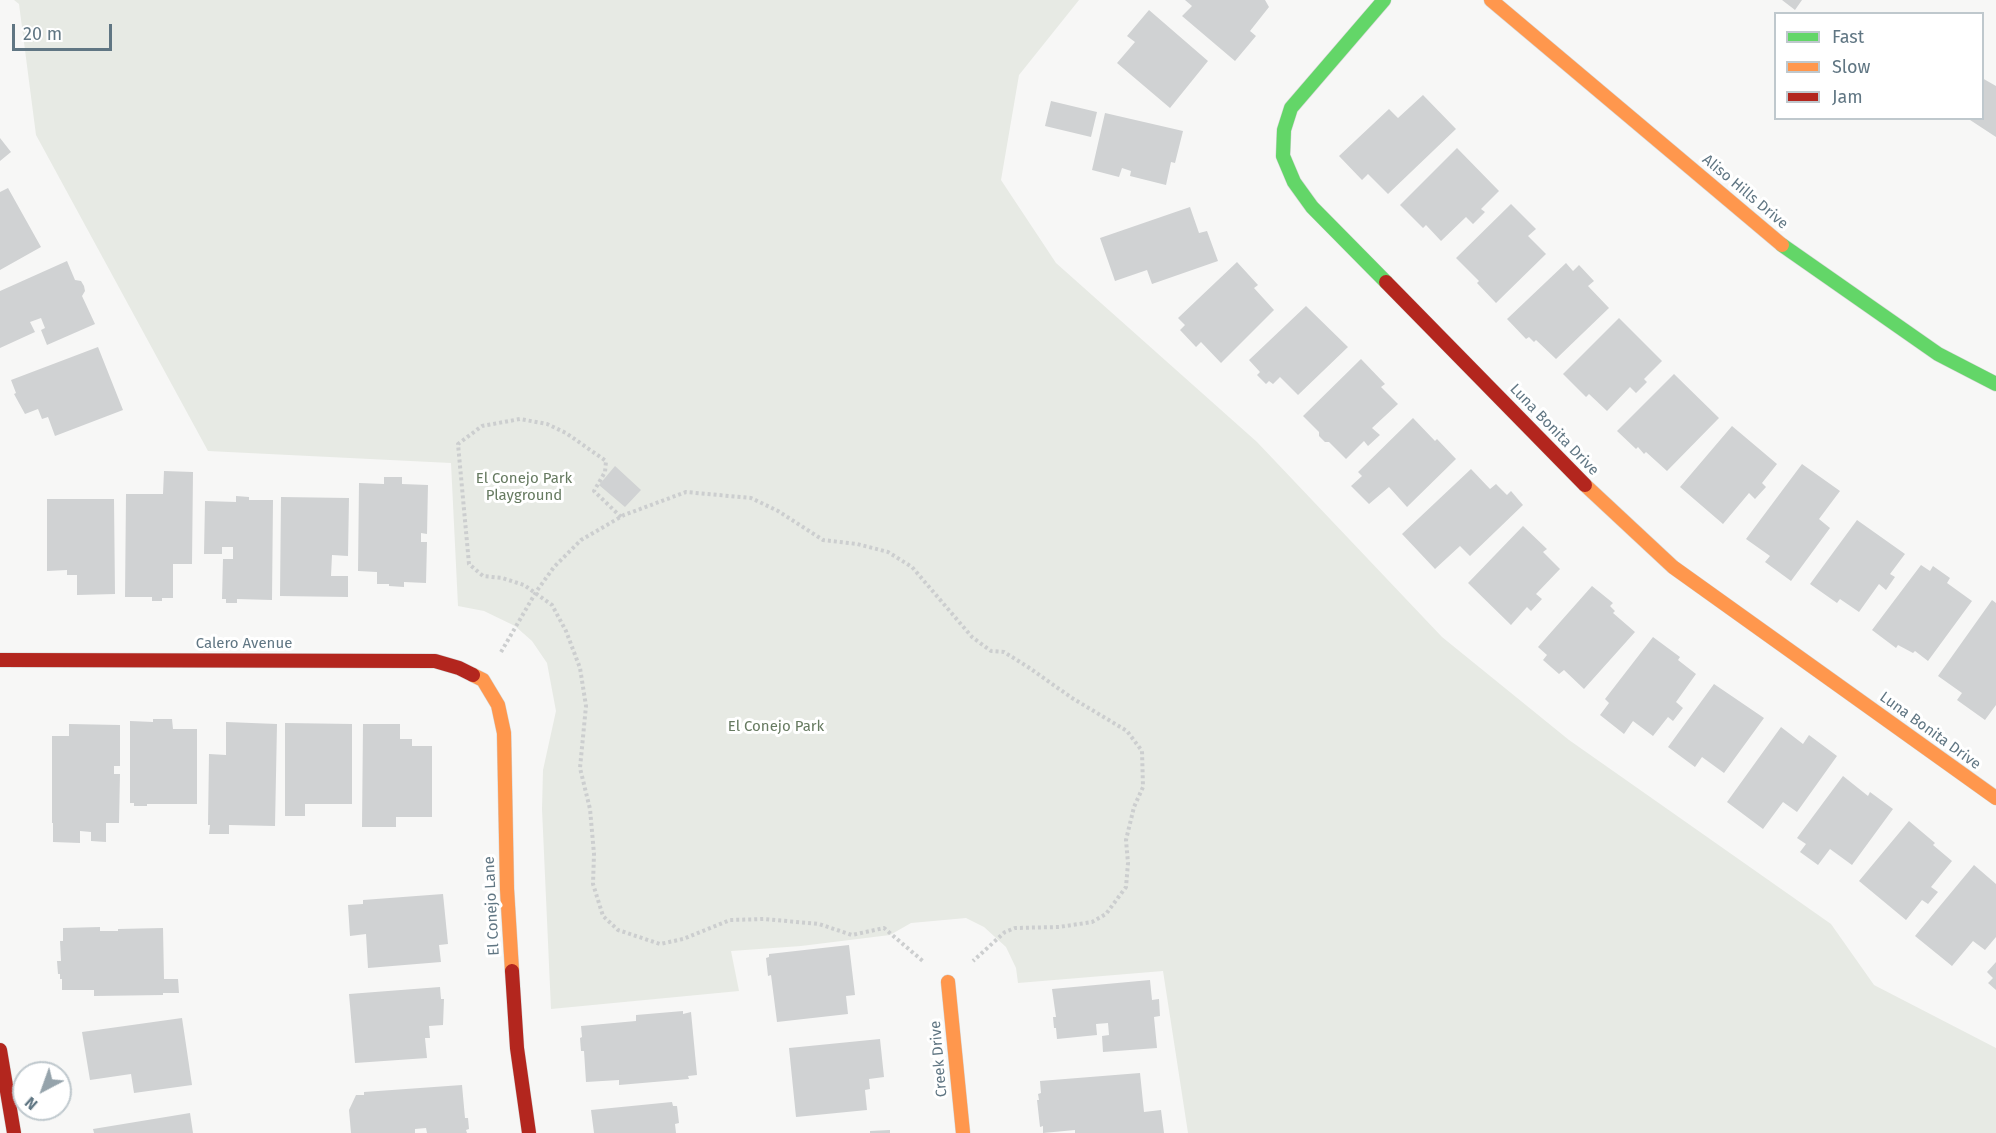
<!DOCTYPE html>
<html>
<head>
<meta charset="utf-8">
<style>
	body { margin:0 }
	#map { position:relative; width:1996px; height:1133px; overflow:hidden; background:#f7f7f6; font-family:"Fira Sans",sans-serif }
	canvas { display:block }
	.legend { position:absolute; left:1774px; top:12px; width:210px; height:108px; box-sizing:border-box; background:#fff; border:2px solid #bfc8cd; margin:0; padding:8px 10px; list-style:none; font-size:18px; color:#607683 }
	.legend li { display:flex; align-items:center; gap:12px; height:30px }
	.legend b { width:30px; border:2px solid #bfc8cd }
	.north { position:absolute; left:12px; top:1061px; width:60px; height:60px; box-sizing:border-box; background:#fff; border:2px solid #bfc8cd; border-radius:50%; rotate:221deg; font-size:16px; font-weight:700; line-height:24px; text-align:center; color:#607683 }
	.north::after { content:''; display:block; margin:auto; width:21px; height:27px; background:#95a3ab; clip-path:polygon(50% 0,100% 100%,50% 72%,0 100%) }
	.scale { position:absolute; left:12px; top:24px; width:100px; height:27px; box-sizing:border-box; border:3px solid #607683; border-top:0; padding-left:8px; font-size:18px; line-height:21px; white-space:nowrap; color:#607683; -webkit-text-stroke:4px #fff; paint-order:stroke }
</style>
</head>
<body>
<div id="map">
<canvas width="1996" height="1133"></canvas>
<ul class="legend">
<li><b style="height:8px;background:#63d668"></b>Fast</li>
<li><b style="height:8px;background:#ff974d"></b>Slow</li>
<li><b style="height:8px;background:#b3261e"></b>Jam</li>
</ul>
<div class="north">N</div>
<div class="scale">20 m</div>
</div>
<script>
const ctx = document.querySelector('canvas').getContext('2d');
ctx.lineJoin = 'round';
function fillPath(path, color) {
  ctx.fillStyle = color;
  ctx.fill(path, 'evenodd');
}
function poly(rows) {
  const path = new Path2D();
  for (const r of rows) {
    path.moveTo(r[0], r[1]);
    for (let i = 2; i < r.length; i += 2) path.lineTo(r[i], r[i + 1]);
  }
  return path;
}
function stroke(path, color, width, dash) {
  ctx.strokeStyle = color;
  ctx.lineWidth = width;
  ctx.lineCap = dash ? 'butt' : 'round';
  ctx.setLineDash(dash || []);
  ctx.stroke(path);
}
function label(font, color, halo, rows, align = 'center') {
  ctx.font = font + ' "Fira Sans",sans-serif';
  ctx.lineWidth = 6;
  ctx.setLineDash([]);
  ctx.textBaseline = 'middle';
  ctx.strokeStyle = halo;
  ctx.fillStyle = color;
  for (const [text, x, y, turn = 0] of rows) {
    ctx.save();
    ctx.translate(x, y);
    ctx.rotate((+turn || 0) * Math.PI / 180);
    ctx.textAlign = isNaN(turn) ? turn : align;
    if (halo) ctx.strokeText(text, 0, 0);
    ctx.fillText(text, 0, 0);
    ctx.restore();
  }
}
const green = poly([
	[14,0,1079,0,1019,75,1001,180,1056,263,1257,442,1442,637,1569,740,1831,924,1874,985,1996,1048,1996,1133,1188,1133,1163,971,1018,983,1016,968,1006,947,984,927,966,918,911,923,890,935,801,946,731,951,739,991,551,1009,542,809,543,770,556,711,547,663,532,641,515,626,484,611,458,606,451,463,208,451,36,135,19,4]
]);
const building = poly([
	[1185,0,1265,0,1269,7,1250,31,1256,36,1235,61,1182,16,1192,6],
	[1782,0,1802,0,1795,10],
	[1149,10,1208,61,1170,108,1117,63,1135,42,1127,36],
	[1982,78,1996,86,1996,137,1967,118,1982,118],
	[1423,95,1456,129,1388,194,1368,174,1362,180,1339,156,1389,109,1398,118],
	[1051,101,1097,112,1091,137,1045,126],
	[1105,113,1183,131,1175,163,1171,162,1166,185,1130,176,1131,171,1122,168,1119,177,1092,170],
	[0,138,11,152,0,161],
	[1457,148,1499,191,1481,209,1485,212,1473,224,1466,217,1441,241,1426,225,1423,228,1400,205],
	[8,188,41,247,0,270,0,192],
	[1511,204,1536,229,1528,236,1546,254,1496,303,1477,283,1479,281,1456,258],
	[1190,207,1199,233,1207,231,1218,261,1152,284,1147,270,1115,281,1100,238],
	[67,261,75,280,81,281,84,286,85,291,82,296,95,324,47,345,41,330,45,328,41,318,30,322,35,332,0,348,0,291],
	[1237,262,1258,285,1254,288,1274,310,1221,363,1201,342,1196,347,1180,330,1185,325,1178,318],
	[1566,263,1573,271,1579,265,1594,281,1588,286,1609,308,1556,359,1536,340,1534,342,1529,337,1526,339,1507,319],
	[1306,306,1348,347,1298,395,1280,377,1273,384,1269,381,1266,384,1257,375,1260,372,1249,360],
	[1619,318,1662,361,1644,379,1647,382,1636,393,1630,387,1607,411,1589,394,1586,397,1563,374],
	[98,347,123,410,55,436,48,417,42,419,38,409,25,414,14,394,16,393,11,380],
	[1361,359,1385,384,1381,387,1398,404,1372,428,1380,435,1368,446,1364,441,1346,459,1329,442,1325,442,1319,436,1319,432,1303,416],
	[1674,374,1719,418,1667,471,1646,452,1644,454,1638,447,1636,449,1617,431],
	[1413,418,1435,441,1437,439,1456,459,1407,507,1389,487,1369,504,1351,486,1362,476,1358,472],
	[1732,426,1777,464,1762,483,1766,487,1755,499,1749,493,1723,524,1680,487],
	[1802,464,1840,491,1819,519,1830,528,1791,581,1765,562,1770,556,1746,539],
	[615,466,641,490,625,507,599,485],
	[1471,469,1490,489,1496,484,1507,495,1511,491,1523,505,1470,556,1460,546,1435,569,1402,534],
	[164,471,193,472,192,564,173,564,173,598,162,598,162,601,152,601,152,597,125,597,126,494,163,494],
	[384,477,402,477,402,484,428,485,427,534,421,533,421,542,427,542,426,583,404,582,404,587,389,586,389,584,377,584,377,572,358,571,359,483,384,484],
	[236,496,249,497,249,500,273,500,272,600,237,599,237,603,226,603,226,599,222,599,223,559,233,559,233,547,222,547,222,554,204,554,205,501,236,502],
	[281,497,349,498,348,556,332,555,331,576,348,576,348,597,280,596],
	[47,499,114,499,115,594,77,595,77,575,67,575,67,570,47,571],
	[1857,520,1905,554,1890,574,1895,577,1886,590,1879,584,1859,612,1840,599,1837,603,1810,584],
	[1523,526,1547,549,1543,552,1560,569,1536,594,1542,599,1531,611,1527,607,1511,625,1468,583],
	[1921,565,1930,571,1933,566,1950,578,1947,583,1972,601,1928,661,1915,651,1913,653,1898,645,1896,648,1872,630],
	[1592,586,1613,603,1610,606,1615,611,1613,613,1635,632,1584,689,1564,670,1559,674,1543,660,1547,655,1538,647],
	[1992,600,1996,603,1996,705,1985,720,1957,700,1962,693,1938,676],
	[1653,637,1680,657,1678,660,1696,674,1676,702,1683,708,1673,721,1668,717,1653,736,1633,721,1624,734,1600,715,1609,703,1605,699],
	[1714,684,1764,718,1724,773,1702,757,1695,767,1668,747],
	[153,719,172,719,173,729,197,729,197,804,147,804,147,806,134,806,134,803,130,803,130,721,153,722],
	[226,722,277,724,275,826,229,825,229,834,209,834,210,825,208,825,209,754,226,755],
	[285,723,352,724,352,804,305,804,305,816,285,816],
	[69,724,120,725,120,766,114,766,114,774,120,774,119,823,106,823,106,842,91,841,91,832,80,831,80,843,53,842,53,823,52,823,52,736,69,736],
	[363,724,400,724,400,739,412,739,412,746,432,746,432,817,396,817,396,827,362,827],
	[1781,727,1803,744,1809,735,1837,756,1797,812,1783,802,1763,829,1727,802],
	[1843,776,1868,796,1870,792,1893,809,1852,865,1830,849,1818,865,1800,852,1806,844,1797,838],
	[1909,821,1935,843,1933,845,1952,861,1931,887,1938,892,1928,904,1922,900,1906,920,1859,881],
	[1974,865,1996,884,1996,937,1985,950,1973,941,1952,966,1915,936],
	[443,894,448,944,439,945,441,962,368,968,366,934,350,936,348,905,363,904,363,900],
	[100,927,100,931,118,931,118,929,163,928,164,979,178,979,179,993,163,993,163,995,94,996,94,990,62,990,62,979,60,979,60,974,58,974,57,961,61,961,60,941,63,941,63,928],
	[849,945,855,995,846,996,848,1014,777,1022,771,975,768,976,766,958,769,957,769,954],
	[1996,962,1996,990,1988,983,1993,978,1987,972],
	[1150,980,1152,1000,1159,999,1160,1016,1154,1017,1157,1048,1103,1052,1102,1036,1109,1035,1108,1023,1096,1024,1097,1035,1057,1039,1056,1028,1054,1028,1053,1017,1056,1017,1052,989],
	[440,987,441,999,444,999,443,1025,429,1026,430,1038,425,1038,427,1058,355,1063,349,994],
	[683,1011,683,1014,691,1012,697,1075,688,1076,689,1079,619,1085,619,1080,586,1082,584,1051,581,1051,580,1038,582,1037,581,1026,636,1021,636,1015],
	[182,1018,192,1085,134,1093,131,1074,90,1080,82,1032],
	[880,1039,884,1077,869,1079,870,1089,865,1090,867,1110,796,1117,789,1048],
	[1140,1073,1144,1112,1161,1110,1164,1133,1075,1133,1075,1130,1043,1133,1043,1126,1040,1127,1037,1100,1039,1100,1038,1094,1041,1093,1040,1081],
	[462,1085,465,1118,468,1118,469,1129,466,1130,467,1133,427,1133,426,1128,415,1129,415,1133,351,1133,349,1110,356,1095,364,1095,364,1092],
	[672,1102,673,1106,677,1106,679,1123,675,1124,676,1133,594,1133,591,1110],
	[190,1113,193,1133,94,1133,93,1129],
	[890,1130,890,1133,870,1133,870,1131]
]);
const path = poly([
	[621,517,594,491,605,472,606,461,566,433,547,424,520,419,482,426,458,444,469,564,483,576,502,578,524,585,552,605,566,631,580,668,586,706,580,768,590,809,594,854,593,884,603,916,618,930,660,944,683,939,730,920,764,919,819,924,852,935,884,928,924,962],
	[501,652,536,592,554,567,581,540,624,515,686,492,751,498,778,511,823,540,857,544,888,552,912,567,972,637,991,651,1004,652,1028,667,1072,698,1127,731,1142,751,1143,787,1134,807,1126,840,1128,863,1126,887,1106,914,1092,922,1059,927,1015,928,1005,932,973,961]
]);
const fast = poly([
	[1384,0,1291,108,1284,130,1283,156,1294,182,1312,207,1386,282],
	[1782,245,1938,354,1996,384]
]);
const slow = poly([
	[1491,0,1782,245],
	[1585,485,1673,567,1996,798],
	[473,675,483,680,498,705,504,733,507,889,512,971],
	[948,982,963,1133]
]);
const jam = poly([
	[1386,282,1585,485],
	[0,660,435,661,459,668,473,675],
	[512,971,517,1048,529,1133],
	[0,1050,14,1133]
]);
const streetNames = [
	["Aliso Hills Drive",1745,192,40],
	["Luna Bonita Drive",1554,430,46],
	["Calero Avenue",244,644],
	["Luna Bonita Drive",1930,731,36],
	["El Conejo Lane",492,906,-93],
	["Creek Drive",939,1059,-95]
];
const parkNames = [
	["El Conejo Park",524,479],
	["Playground",524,496],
	["El Conejo Park",776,727]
];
fillPath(green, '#e7eae4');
fillPath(building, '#d0d2d3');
stroke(fast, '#d4d5d5', 15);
stroke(slow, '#d4d5d5', 15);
stroke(jam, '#d4d5d5', 15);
stroke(path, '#cccecf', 4, [3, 3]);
stroke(fast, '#63d668', 14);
stroke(slow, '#ff974d', 14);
stroke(jam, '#b3261e', 14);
label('15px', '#607683', '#fff', streetNames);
label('15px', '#667a60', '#fff', parkNames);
</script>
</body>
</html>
